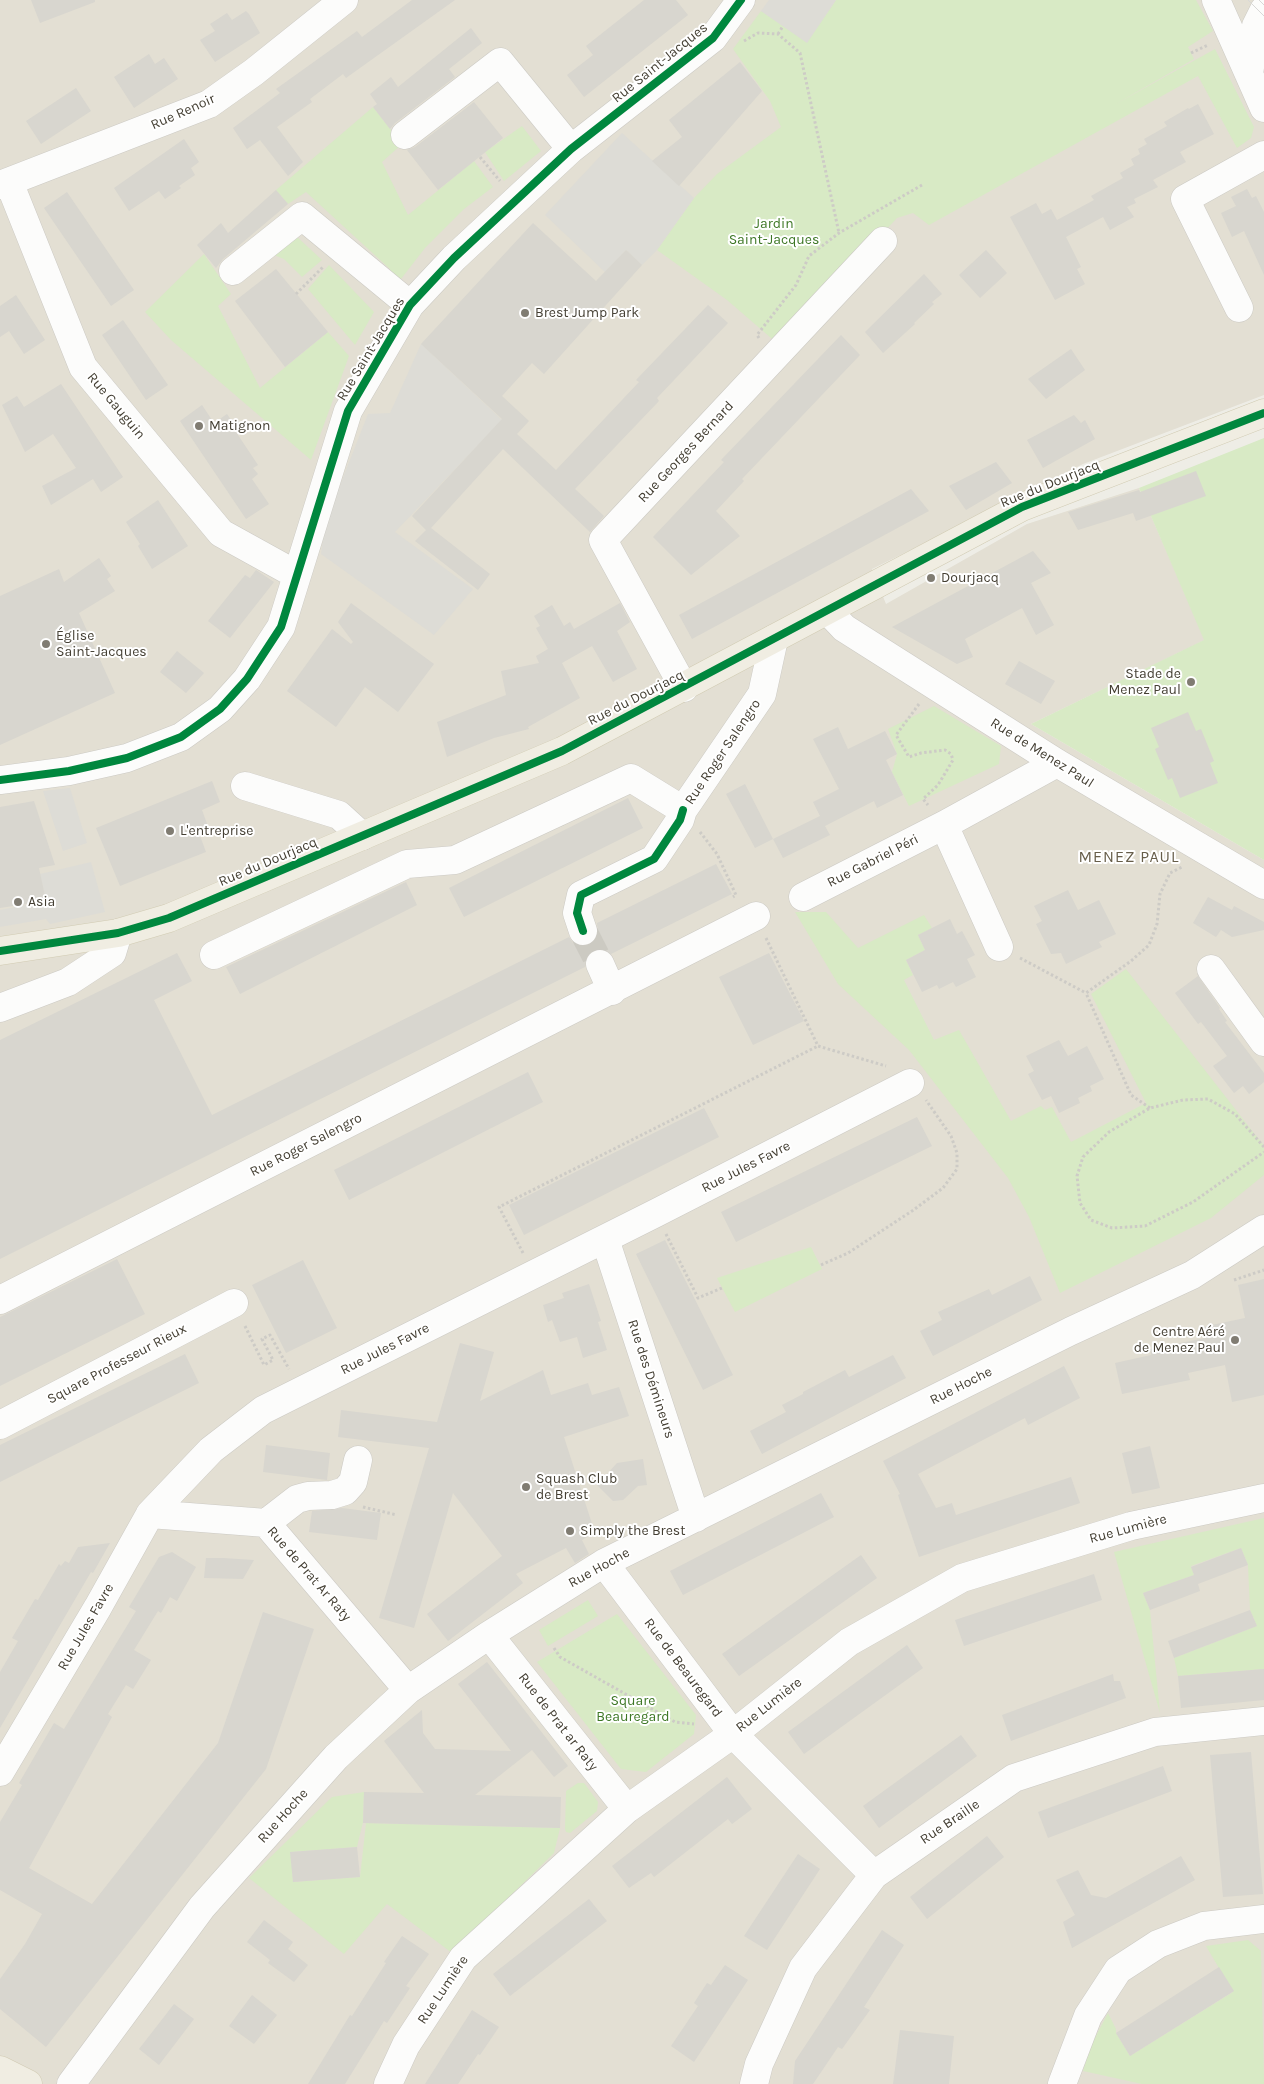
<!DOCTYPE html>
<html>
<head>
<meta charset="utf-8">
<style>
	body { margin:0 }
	canvas { display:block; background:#eeede6 }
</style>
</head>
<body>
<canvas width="1264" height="2084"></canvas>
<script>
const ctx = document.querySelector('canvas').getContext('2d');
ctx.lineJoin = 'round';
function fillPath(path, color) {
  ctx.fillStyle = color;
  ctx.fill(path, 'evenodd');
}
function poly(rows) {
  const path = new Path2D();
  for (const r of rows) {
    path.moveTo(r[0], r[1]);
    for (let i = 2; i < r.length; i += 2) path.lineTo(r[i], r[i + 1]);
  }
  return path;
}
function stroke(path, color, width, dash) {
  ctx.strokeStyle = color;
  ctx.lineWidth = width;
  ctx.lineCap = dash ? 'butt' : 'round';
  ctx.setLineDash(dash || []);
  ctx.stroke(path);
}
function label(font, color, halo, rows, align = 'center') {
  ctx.font = font + ' Karla,sans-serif';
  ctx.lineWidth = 4;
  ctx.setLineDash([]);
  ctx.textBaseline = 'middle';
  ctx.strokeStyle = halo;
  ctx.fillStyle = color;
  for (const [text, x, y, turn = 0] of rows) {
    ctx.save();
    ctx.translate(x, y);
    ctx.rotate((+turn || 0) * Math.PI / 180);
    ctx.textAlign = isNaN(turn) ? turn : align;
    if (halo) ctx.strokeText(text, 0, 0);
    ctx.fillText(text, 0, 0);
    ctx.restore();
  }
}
const residential = poly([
	[0,0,1264,0,1264,395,1083,464,872,569,886,604,1027,524,1139,488,1205,640,1031,724,1264,860,1264,2084,0,2084]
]);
const green = poly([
	[836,0,1196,0,1213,31,1188,47,1194,59,1114,105,1215,49,1254,127,1251,138,1237,148,1198,76,929,225,913,213,897,218,778,344,727,300,657,250,694,198,717,174,781,127,770,101,733,49,761,11,807,42],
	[373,107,402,144,382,162,408,215,474,161,493,187,464,209,425,248,394,288,384,279,390,269,306,192,288,204,276,190],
	[522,126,541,151,504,181,485,152],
	[295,235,322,260,302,277,284,259,269,253],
	[204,254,231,294,218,306,260,388,328,332,349,356,311,460,171,340,145,312],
	[329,265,374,312,355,345,308,289],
	[1264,438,1264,860,1031,724,1204,640,1139,488],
	[934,706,1001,746,999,764,909,806,892,772,897,754,888,729],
	[795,912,826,912,858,948,924,915,932,928,918,935,925,950,906,960,913,975,904,980,934,1040,959,1030,1011,1121,1041,1106,1045,1110,1052,1107,1071,1142,1146,1103,1091,994,1126,969,1264,1146,1264,1175,1211,1218,1060,1293,1029,1217,1008,1178,909,1050,838,984],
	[811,1247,822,1269,735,1312,717,1278],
	[1264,1518,1264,1669,1178,1676,1174,1658,1257,1626,1250,1610,1248,1565,1241,1548,1191,1566,1194,1575,1143,1593,1150,1610,1160,1713,1114,1552],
	[588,1600,598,1616,548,1646,539,1630],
	[617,1614,696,1715,694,1734,646,1772,621,1769,537,1662],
	[578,1783,584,1783,598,1802,597,1811,570,1833,566,1832,565,1829,566,1791],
	[364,1792,363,1822,357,1847,291,1852,293,1882,360,1877,366,1823,560,1828,554,1853,452,1953,387,1904,344,1954,249,1878,332,1797],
	[1248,1940,1261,1951,1264,2084,1142,2084,1083,2071,1090,2047,1108,2013,1116,2029,1116,2033,1130,2056,1233,1992,1206,1946]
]);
const parking = poly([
	[769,0,836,0,807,43,761,11],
	[622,133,694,198,657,250,642,265,626,250,605,272,545,215],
	[421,344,502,420,395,532,473,589,434,635,321,554,323,538,335,498,368,414,390,413],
	[70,788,87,843,63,851,43,791],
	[91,862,105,912,50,924,46,919,0,927,0,910,46,901,40,874]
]);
const building = poly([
	[31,0,95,0,95,2,40,23],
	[412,0,455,0,346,78,343,74,310,99,312,102,277,127,303,162,288,176,260,140,247,149,233,128,280,93,276,89,357,31,362,37],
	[644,0,676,0,688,15,584,97,567,75,593,55,586,46],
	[246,11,249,14,260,33,215,62,200,40,215,31,210,24,227,13,232,20],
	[471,28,482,43,449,69,455,77,395,123,390,129,373,107,377,104,370,94,391,77,398,87],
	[149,54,155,64,164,58,178,79,134,108,114,77],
	[740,62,762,91,679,186,652,161,682,137,669,120],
	[76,88,91,111,41,144,26,121],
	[474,102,503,138,438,190,407,150,415,147],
	[1198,104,1214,134,1180,152,1186,162,1153,180,1158,187,1134,199,1136,203,1127,207,1134,217,1110,230,1103,217,1066,237,1081,267,1077,269,1085,284,1055,300,1010,217,1036,203,1042,214,1051,209,1057,220,1094,200,1091,196,1123,178,1120,173,1134,165,1131,159,1140,154,1138,149,1147,144,1144,139,1167,126,1164,122,1188,108,1189,109],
	[184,139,199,162,191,168,195,175,179,186,181,188,165,199,159,191,129,211,114,188],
	[1247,189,1252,198,1256,196,1264,212,1264,275,1244,231,1232,237,1221,213,1236,206,1231,197],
	[276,190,288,204,223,259,216,268,197,245,221,223,228,233],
	[67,192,134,290,111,306,44,208],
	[533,223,596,281,626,250,642,265,544,374,532,363,502,396,529,421,517,434,556,470,639,382,636,380,708,305,728,323,657,398,659,401,575,489,604,516,590,532,503,449,431,528,490,574,478,590,415,541,426,530,412,516,502,419,421,344],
	[986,250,1007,273,980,298,959,275],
	[276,269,328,332,285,367,235,301],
	[924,274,942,294,932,302,934,304,914,323,915,324,883,353,865,332],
	[16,295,45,340,24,354,9,331,0,337,0,306],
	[123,320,168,385,146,400,102,335],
	[841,335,860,355,742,479,744,481,716,511,740,536,691,575,653,537,724,462,721,460],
	[1071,349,1085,370,1046,399,1028,379],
	[61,384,123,477,101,492,93,479,51,505,42,486,76,468,53,434,25,452,2,405,17,396,24,407],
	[202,405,214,423,227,414,238,430,236,432,258,465,253,468,258,474,252,479,269,504,246,519,180,421],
	[1074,415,1081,423,1085,420,1095,439,1043,468,1027,440],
	[996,462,1012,483,966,510,949,486],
	[1196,471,1206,496,1136,521,1133,513,1078,530,1068,512,1139,490,1140,492],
	[911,489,929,511,692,639,679,615],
	[158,500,188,546,152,569,138,546,140,544,126,522],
	[1033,551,1051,573,1031,583,1054,625,1036,635,1022,608,965,639,973,657,957,664,892,627],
	[99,558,111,576,107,579,115,591,79,613,115,693,0,745,0,596,59,569,64,582],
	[256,570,274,582,230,638,208,621,245,575,250,578],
	[351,603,434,664,398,712,365,687,336,727,287,691,332,629,351,644,353,642,338,622],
	[620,603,630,622,617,631,637,669,613,682,592,646,562,663,580,698,528,727,529,729,494,738,447,757,437,722,506,695,501,671,539,663,536,656,548,649,536,628,540,626,534,616,552,605,564,626,570,622,574,629],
	[177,651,204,673,186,693,160,672],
	[1019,661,1055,681,1041,704,1005,684],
	[1188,712,1196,731,1201,729,1214,761,1210,763,1218,783,1180,798,1172,778,1168,780,1155,749,1159,747,1151,728],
	[838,727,848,749,885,731,897,754,886,760,903,795,877,808,874,801,825,826,830,835,783,858,773,839,820,816,813,802,839,789,813,739],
	[212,781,220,802,202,810,209,829,199,833,206,852,120,886,96,828],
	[745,784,773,839,755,848,726,794],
	[628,798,643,828,464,917,449,888],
	[34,801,55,865,39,868,46,901,0,908,0,807],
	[716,864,732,894,611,954,602,949,593,950,587,955,585,967,0,1259,0,1040,177,953,192,981,154,1000,212,1115,569,937,573,943,579,946,588,946,594,942,598,935,597,923],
	[406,882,417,905,240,994,226,967],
	[1068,890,1078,910,1099,900,1116,934,1099,942,1102,947,1066,964,1061,953,1051,954,1036,924,1042,921,1034,906],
	[1208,897,1232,910,1234,906,1264,922,1264,930,1232,937,1221,930,1216,937,1193,923],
	[950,919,957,934,962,931,975,955,967,959,976,977,956,987,953,982,939,989,937,985,922,992,906,960,925,950,918,935],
	[769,953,804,1021,753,1045,719,977],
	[1198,976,1220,1008,1219,1009,1227,1021,1225,1022,1264,1073,1264,1082,1249,1094,1243,1086,1234,1093,1213,1066,1227,1056,1201,1022,1198,1024,1175,993],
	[1059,1040,1068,1056,1087,1046,1104,1079,1090,1086,1092,1091,1078,1098,1080,1103,1059,1113,1051,1096,1042,1100,1028,1074,1034,1071,1026,1056],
	[528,1072,543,1102,349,1200,334,1170],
	[704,1108,719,1137,524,1235,509,1205],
	[917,1117,932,1146,736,1242,721,1212],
	[665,1240,733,1375,703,1390,636,1254],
	[117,1259,145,1314,0,1386,0,1317],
	[303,1260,337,1328,286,1353,252,1285],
	[1030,1276,1042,1300,933,1356,920,1331,942,1320,938,1312,989,1289,992,1295],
	[1264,1279,1264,1395,1232,1402,1225,1365,1188,1373,1190,1380,1122,1394,1115,1363,1151,1355,1150,1349,1205,1338,1202,1327,1245,1318,1238,1285],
	[589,1284,601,1321,598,1322,607,1350,583,1358,577,1337,560,1342,552,1320,548,1322,543,1305,564,1298,562,1293],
	[460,1343,494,1352,480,1401,543,1370,551,1395,588,1383,592,1395,619,1387,629,1416,564,1437,595,1533,582,1540,589,1554,575,1563,566,1548,516,1574,523,1583,448,1641,427,1614,502,1556,453,1493,414,1628,379,1618,429,1448,338,1437,341,1410,437,1422],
	[185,1354,199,1383,0,1482,0,1445],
	[893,1355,906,1378,762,1454,750,1431,786,1412,782,1405,803,1394,803,1392,845,1370,849,1377],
	[1064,1366,1080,1398,1028,1425,1025,1418,918,1474,936,1508,952,1503,956,1515,1071,1477,1080,1503,919,1557,898,1495,900,1494,883,1461],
	[266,1445,330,1453,327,1480,263,1472],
	[1150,1446,1160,1488,1132,1494,1122,1453],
	[643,1459,647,1485,638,1486,623,1500,613,1501,597,1485,617,1463],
	[821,1493,834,1517,683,1595,670,1571],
	[342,1508,381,1513,377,1540,309,1532,312,1511],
	[110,1543,93,1573,91,1572,0,1728,0,1672,18,1641,12,1638,35,1599,38,1600,59,1564,61,1566,65,1561,69,1563,78,1547],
	[1241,1548,1248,1565,1198,1584,1200,1591,1150,1610,1143,1593,1194,1575,1191,1567],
	[172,1552,196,1567,177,1601,170,1597,161,1613,158,1611,134,1650,151,1660,133,1689,126,1685,108,1714,112,1717,29,1868,92,1904,218,1743,263,1612,314,1629,266,1769,46,2047,0,2009,0,1979,25,1944,42,1914,0,1890,0,1822,22,1785,19,1783,54,1723,64,1729,136,1611,129,1607,159,1557],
	[861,1555,877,1578,739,1676,722,1654],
	[206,1558,223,1558,254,1560,243,1579,204,1578],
	[1094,1574,1102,1600,964,1646,955,1620],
	[1250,1610,1257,1626,1174,1658,1168,1641],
	[907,1645,923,1668,804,1754,788,1732],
	[487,1662,568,1766,554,1777,532,1750,475,1795,561,1797,560,1828,363,1823,364,1792,424,1793,384,1741,422,1710,423,1733,435,1749,511,1751,458,1684],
	[1264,1669,1264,1700,1181,1708,1178,1676],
	[1113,1674,1114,1681,1120,1681,1126,1698,1011,1741,1002,1715],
	[961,1735,977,1756,879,1828,863,1806],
	[1251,1752,1263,1894,1223,1897,1210,1755],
	[1163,1766,1172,1791,1048,1838,1038,1812],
	[727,1777,752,1809,732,1824,728,1819,654,1877,651,1873,629,1888,612,1866],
	[987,1836,1004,1857,927,1919,910,1897],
	[357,1847,360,1877,293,1882,290,1852],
	[798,1854,820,1869,767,1950,744,1936],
	[1181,1856,1195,1880,1072,1948,1063,1922,1075,1915,1056,1880,1078,1870,1091,1895,1106,1898],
	[589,1899,607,1921,510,1996,493,1974],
	[264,1920,293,1942,288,1949,308,1965,294,1982,268,1963,270,1960,247,1942],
	[882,1930,904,1945,864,2007,870,2010,842,2049,838,2047,813,2084,793,2084,795,2061],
	[402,1936,429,1954,406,1986,410,1988,387,2023,384,2021,345,2084,308,2084,350,2015,352,2016,386,1963,384,1962],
	[725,1965,748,1980,694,2062,671,2046,698,2006,694,2003,707,1983,711,1985],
	[1219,1967,1234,1991,1130,2056,1116,2033],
	[252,1995,277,2015,254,2044,229,2026],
	[174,2004,194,2019,159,2065,139,2049],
	[472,2010,499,2027,480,2055,478,2054,458,2084,425,2084],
	[900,2030,954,2036,949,2084,893,2084]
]);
const minorTunnel = poly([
	[583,931,600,964]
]);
const path = poly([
	[778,34,783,26],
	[744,41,758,33,778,34,800,53,839,233],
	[1191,53,1208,45],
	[480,157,500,181],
	[296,294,324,266],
	[759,338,757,335,796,285,809,256,839,233,922,185],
	[919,704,896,735,909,757,921,753,945,750,951,754,953,760,938,785,923,799,928,805],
	[700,832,717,854,736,895,733,897],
	[766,938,818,1046,886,1066],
	[1020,958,1086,993],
	[1150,1108,1131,1095,1086,993,1131,961,1149,945,1157,924,1160,894,1170,873,1182,867],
	[1264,1147,1235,1114,1208,1099,1183,1100,1150,1108,1109,1132,1083,1157,1077,1176,1080,1203,1091,1220,1112,1228,1145,1226,1193,1202,1264,1152],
	[666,1234,698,1298,722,1288],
	[523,1253,499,1207,818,1046],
	[821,1265,848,1253,912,1211,943,1188,957,1169,957,1153,951,1136,926,1100],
	[1234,1280,1264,1270],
	[245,1326,264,1365,273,1360,262,1339,270,1335,289,1369],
	[363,1507,397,1515],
	[554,1648,560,1657,675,1722,694,1724]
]);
const minor = poly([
	[1216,0,1264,108],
	[1249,74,1256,26,1264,10],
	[405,135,500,62,571,149],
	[9,182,83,367,221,533,297,575],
	[0,185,209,104,254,72,344,0],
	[233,271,302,216,410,305],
	[1239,308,1185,199,1264,155],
	[828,611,844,628,1057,763,1264,885],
	[684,688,603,540,883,241],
	[0,780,69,771,127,758,181,737,220,709,247,679,281,627,348,411,410,305,454,258,571,149,713,38,741,0],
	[245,786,339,815,362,836],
	[944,825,999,947],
	[803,897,944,825,1057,763],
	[583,931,577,913,581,895,654,859,680,820,683,810,762,694,774,639],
	[214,955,407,864,455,860,631,778,683,810],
	[600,964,612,991],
	[1211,969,1264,1042],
	[0,1008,68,982,112,953,118,933],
	[605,1239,696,1518],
	[0,1300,756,916],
	[0,1425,234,1303],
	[150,1514,266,1523,408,1690],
	[266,1523,297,1499,308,1496,332,1495,345,1491,353,1482,358,1460],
	[604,1563,733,1734,874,1875],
	[489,1635,627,1809],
	[0,1772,98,1607,150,1514,211,1450,263,1410,656,1213,910,1083],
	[71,2084,202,1907,336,1757,408,1690,489,1635,604,1563,1071,1331,1192,1275,1264,1229],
	[388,2084,406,2045,463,1958,627,1809,733,1734,849,1642,962,1578,1131,1526,1264,1498],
	[754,2084,759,2064,803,1968,874,1875,1014,1778,1155,1732,1264,1721],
	[1062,2084,1088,2016,1118,1970,1158,1944,1204,1926,1264,1919]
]);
const major = poly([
	[0,951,118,933,169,918,456,796,562,751,1022,507,1264,413],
	[0,2070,28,2084]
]);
const tram = poly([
	[1248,0,1264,16],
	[1259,0,1264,5]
]);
const cycleway = poly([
	[0,780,69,771,127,758,181,737,220,709,247,679,281,627,348,411,410,305,454,258,571,149,713,38,741,0],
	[583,931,577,913,581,895,654,859,680,820,683,810],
	[0,951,118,933,169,918,456,796,562,751,1022,507,1264,413]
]);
const markers = [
	[525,313,5,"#807c72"],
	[199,426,5,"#807c72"],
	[931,578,5,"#807c72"],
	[46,644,5,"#807c72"],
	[1191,682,5,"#807c72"],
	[170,831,5,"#807c72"],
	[18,902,5,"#807c72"],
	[1235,1340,5,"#807c72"],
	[526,1487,5,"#807c72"],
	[570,1531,5,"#807c72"]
];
const streetNames = [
	["Rue Saint-Jacques",660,63,-39],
	["Rue Renoir",183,112,-24],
	["Rue Saint-Jacques",371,349,-59],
	["Rue Gauguin",116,406,50],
	["Rue Georges Bernard",686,452,-47],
	["Rue du Dourjacq",1050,484,-22],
	["Rue du Dourjacq",636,698,-27],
	["Rue Roger Salengro",723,752,-56],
	["Rue de Menez Paul",1042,753,32],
	["Rue Gabriel Péri",873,861,-27],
	["Rue du Dourjacq",268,862,-23],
	["Rue Roger Salengro",306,1145,-27],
	["Rue Jules Favre",746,1167,-27],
	["Rue Jules Favre",385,1349,-27],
	["Square Professeur Rieux",117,1364,-28],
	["Rue des Démineurs",651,1379,72],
	["Rue Hoche",961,1386,-27],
	["Rue Lumière",1128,1529,-15],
	["Rue Hoche",599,1568,-29],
	["Rue de Prat Ar Raty",309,1574,49],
	["Rue Jules Favre",86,1627,-60],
	["Rue de Beauregard",683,1668,53],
	["Rue Lumière",769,1705,-38],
	["Rue de Prat ar Raty",558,1722,52],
	["Rue Hoche",283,1816,-48],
	["Rue Braille",950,1822,-34],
	["Rue Lumière",443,1990,-56]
];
const parkNames = [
	["Jardin",774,224],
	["Saint-Jacques",774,240],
	["Square",633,1701],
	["Beauregard",633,1717]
];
const poiNames = [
	["Brest Jump Park",535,313],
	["Matignon",209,426],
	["Dourjacq",941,578],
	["Église",56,636],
	["Saint-Jacques",56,652],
	["Stade de",1181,674,"right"],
	["Menez Paul",1181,690,"right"],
	["L'entreprise",180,831],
	["Asia",28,902],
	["Centre Aéré",1225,1332,"right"],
	["de Menez Paul",1225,1348,"right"],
	["Squash Club",536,1479],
	["de Brest",536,1495],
	["Simply the Brest",580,1531]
];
const quarterNames = [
	["MENEZ PAUL",1129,857]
];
fillPath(residential, '#e3dfd3');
fillPath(green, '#d8eac5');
fillPath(parking, '#dddcd6');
fillPath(building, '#d8d6cf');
stroke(minorTunnel, '#cccac2', 28, [28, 14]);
stroke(minor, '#cccac4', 29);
stroke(major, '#d1cbb3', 29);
stroke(path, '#cdcbc6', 3, [2.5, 2.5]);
stroke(minor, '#fcfcfb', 28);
stroke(major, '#f0ede2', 28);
stroke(tram, '#d8d8d7', 1);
stroke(cycleway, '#00873e', 8);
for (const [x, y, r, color] of markers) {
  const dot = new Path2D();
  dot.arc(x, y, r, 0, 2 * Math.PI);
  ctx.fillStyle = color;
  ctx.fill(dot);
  stroke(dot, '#fff', 2);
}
label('14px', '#443f33', '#fff', streetNames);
label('14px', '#3d7725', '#fff', parkNames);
label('14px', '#443f33', '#fff', poiNames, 'left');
ctx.letterSpacing = '1px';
label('16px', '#675e4a', '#fff', quarterNames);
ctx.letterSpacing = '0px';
</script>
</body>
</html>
